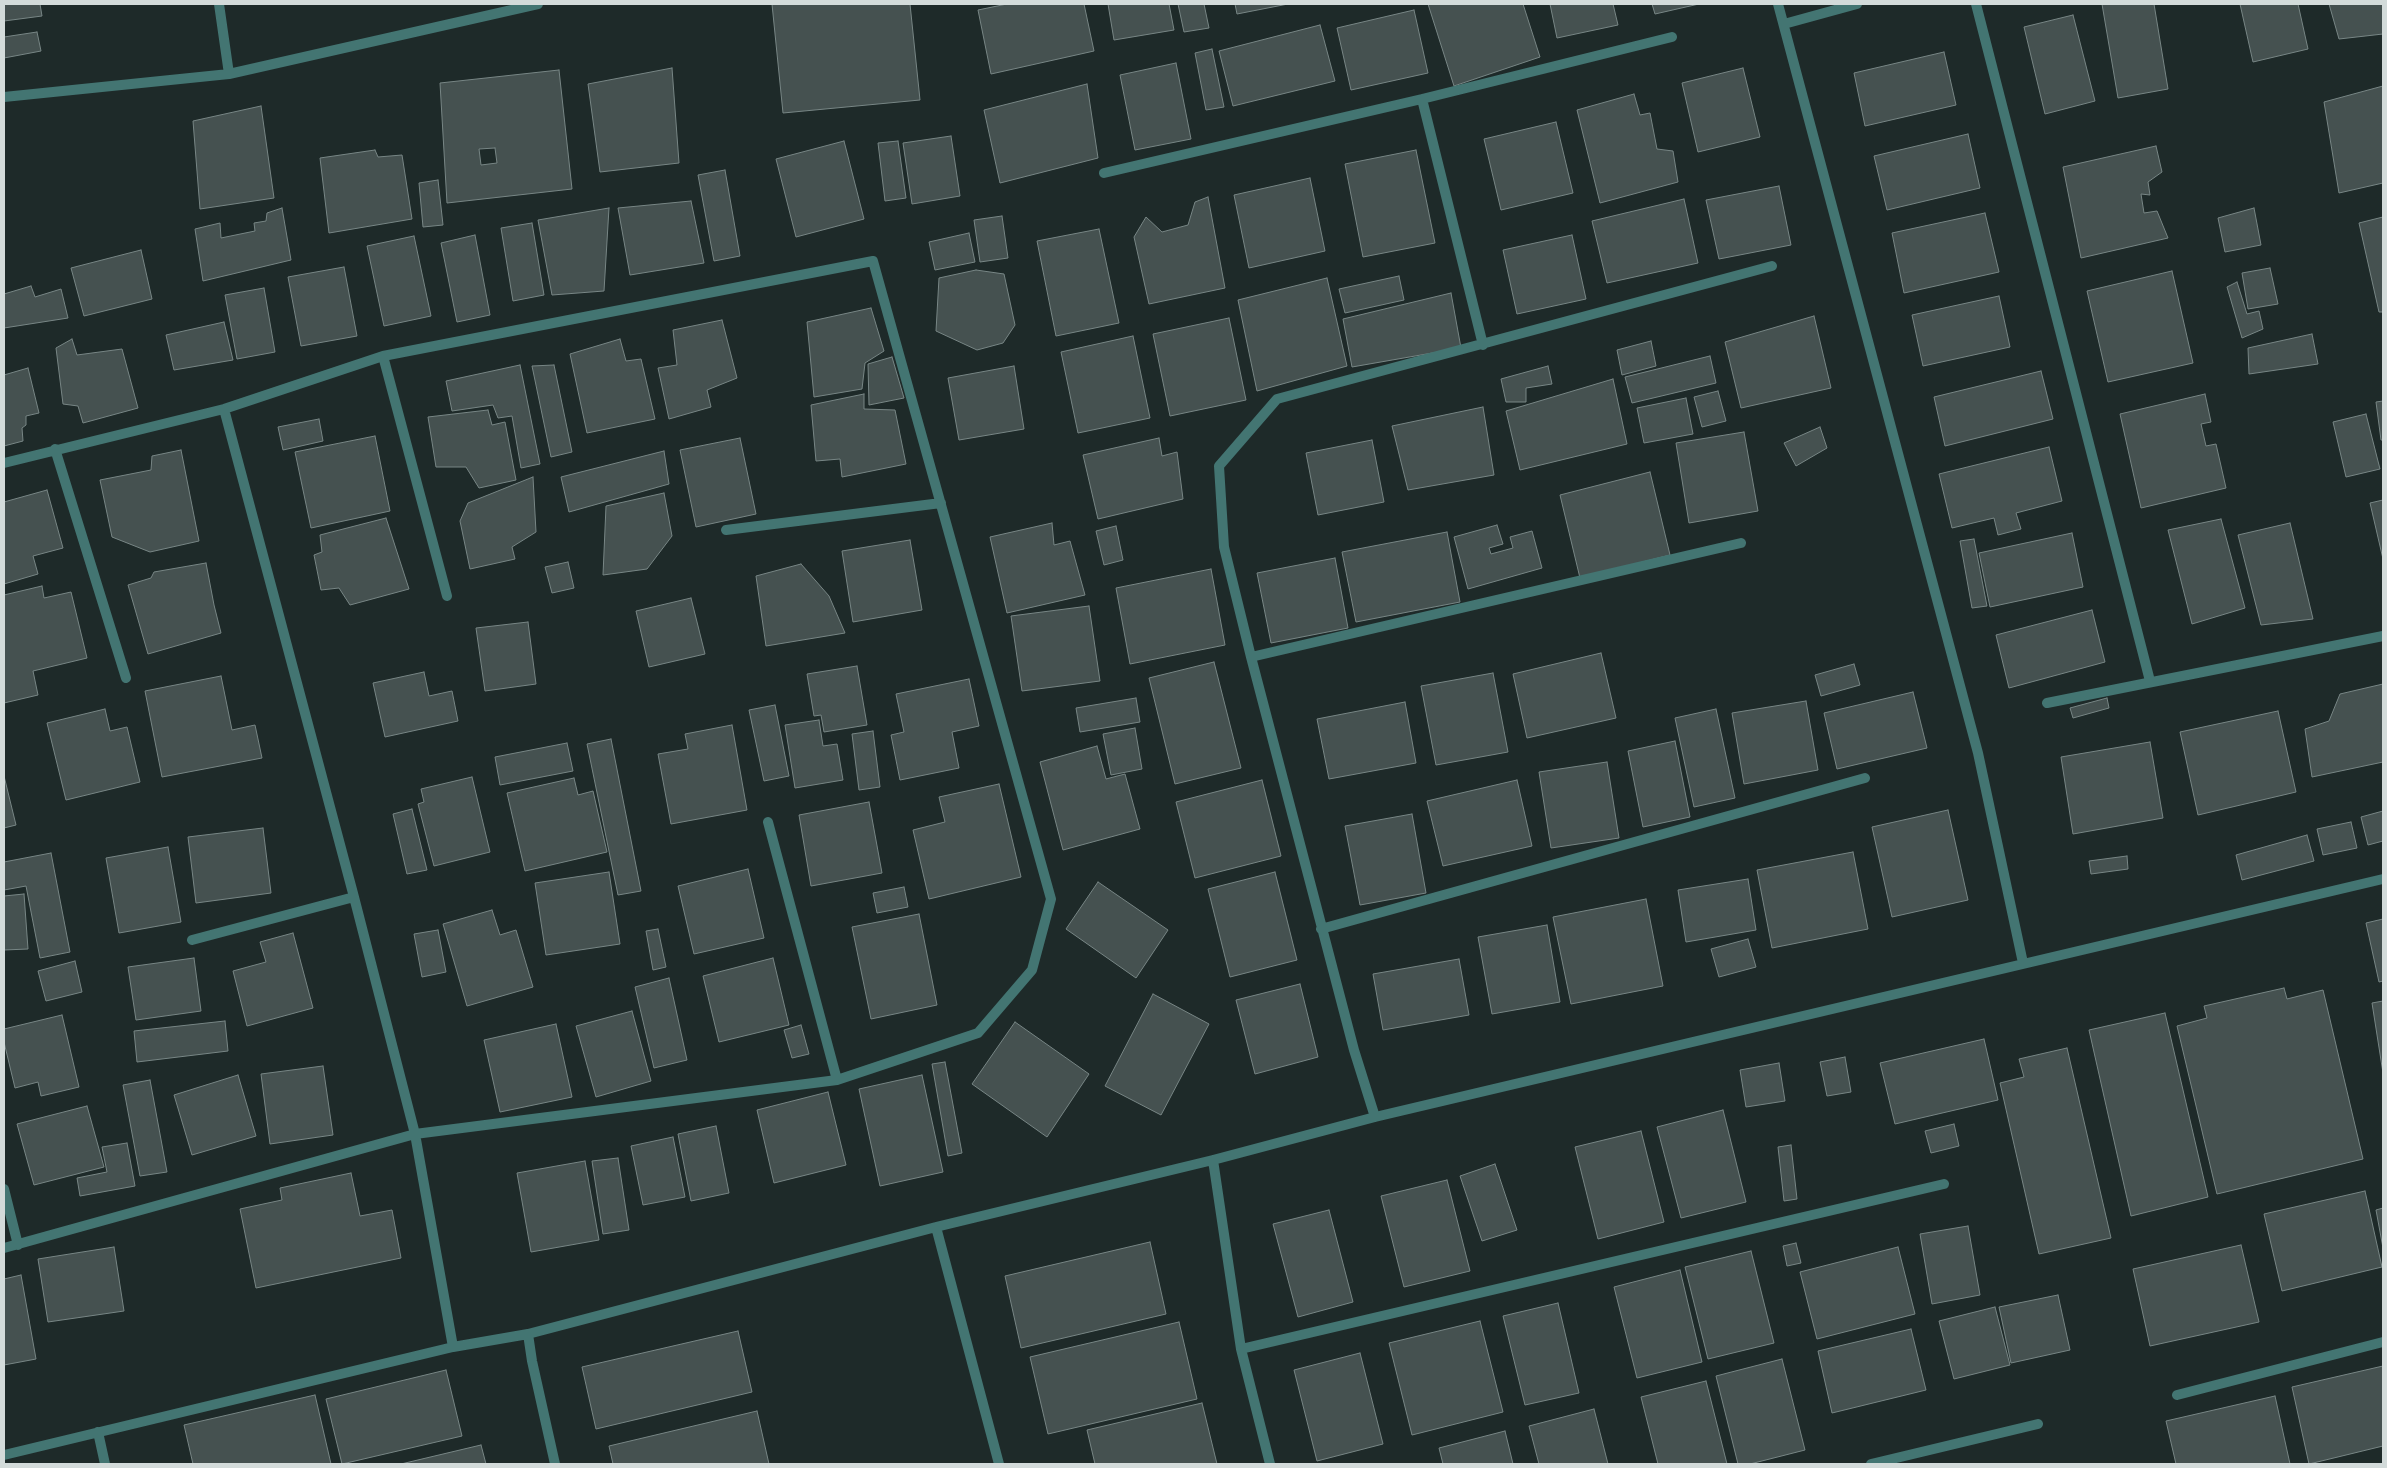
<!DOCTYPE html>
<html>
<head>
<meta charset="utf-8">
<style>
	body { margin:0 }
	#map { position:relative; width:2387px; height:1468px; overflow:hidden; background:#1e2a29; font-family:"Fira Sans",sans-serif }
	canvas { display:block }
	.frame { position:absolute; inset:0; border:5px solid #d3dbda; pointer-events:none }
</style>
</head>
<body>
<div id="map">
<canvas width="2387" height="1468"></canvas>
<div class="frame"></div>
</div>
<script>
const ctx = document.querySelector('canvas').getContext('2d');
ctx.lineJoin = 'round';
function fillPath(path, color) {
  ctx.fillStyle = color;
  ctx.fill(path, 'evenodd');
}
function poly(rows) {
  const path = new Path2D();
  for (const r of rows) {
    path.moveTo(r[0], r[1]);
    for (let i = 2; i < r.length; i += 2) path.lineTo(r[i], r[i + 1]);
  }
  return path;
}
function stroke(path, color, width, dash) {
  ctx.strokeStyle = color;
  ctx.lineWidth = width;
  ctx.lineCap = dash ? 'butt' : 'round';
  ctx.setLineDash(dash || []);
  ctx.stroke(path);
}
const building = poly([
	[4,4,40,4,42,16,4,21,4,4],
	[772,4,910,4,920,100,783,113,772,4],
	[1007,4,1084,4,1094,51,991,74,978,10,1007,4],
	[1108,4,1169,4,1174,30,1114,40,1108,4],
	[1178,4,1204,4,1209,28,1184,32,1178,4],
	[1235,4,1288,4,1237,14,1235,4],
	[1428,4,1523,4,1540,57,1454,86,1428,4],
	[1550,4,1613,4,1618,25,1557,38,1550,4],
	[1652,4,1699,4,1655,14,1652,4],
	[2102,4,2154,4,2168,89,2118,98,2102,4],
	[2240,4,2298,4,2308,49,2253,62,2240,4],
	[2329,4,2383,4,2383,34,2339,39,2329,4],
	[1414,10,1428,73,1351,90,1337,28,1414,10],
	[2073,15,2095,101,2045,114,2024,27,2073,15],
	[1320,25,1335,81,1233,106,1219,51,1320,25],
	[37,32,41,51,4,58,4,37,37,32],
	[1212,49,1224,107,1206,110,1195,53,1212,49],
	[1944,52,1956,105,1865,126,1854,73,1944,52],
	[1176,63,1191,139,1135,150,1120,75,1176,63],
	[672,68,679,163,600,172,588,84,672,68],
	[1743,68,1760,137,1698,152,1682,83,1743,68],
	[559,70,572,189,447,203,440,83,559,70],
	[495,148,497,163,481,165,479,149,495,148],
	[1087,84,1098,158,1000,183,984,110,1087,84],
	[2383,86,2383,183,2339,193,2324,102,2383,86],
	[1634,94,1640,115,1650,113,1657,149,1673,151,1678,182,1600,203,1577,110,1634,94],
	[261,106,274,198,200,209,193,121,261,106],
	[1556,122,1573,193,1501,210,1484,139,1556,122],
	[1968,134,1980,188,1887,210,1874,156,1968,134],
	[951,136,960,196,912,204,903,143,951,136],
	[844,141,864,219,796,237,776,159,844,141],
	[898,141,906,198,885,201,878,143,898,141],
	[2156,146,2162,172,2148,182,2150,195,2141,194,2144,213,2157,211,2168,238,2081,258,2063,167,2156,146],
	[375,150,378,157,402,155,412,219,329,233,320,158,375,150],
	[1416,150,1435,243,1363,257,1345,164,1416,150],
	[725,170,740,256,714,261,698,175,725,170],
	[1310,178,1325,251,1249,268,1234,195,1310,178],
	[438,180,443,225,423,227,419,183,438,180],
	[1779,186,1791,245,1719,259,1706,200,1779,186],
	[1208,197,1225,288,1149,304,1134,237,1146,217,1162,232,1188,225,1195,202,1208,197],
	[1684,199,1698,263,1607,283,1592,221,1684,199],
	[691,201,704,263,630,275,618,208,691,201],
	[282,208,291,260,203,281,195,229,220,223,221,238,255,231,254,223,266,221,267,213,282,208],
	[609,208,604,291,552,295,538,220,609,208],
	[2254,208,2261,245,2225,252,2218,218,2254,208],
	[1985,213,1999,272,1904,293,1892,233,1985,213],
	[1002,216,1008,258,980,262,974,220,1002,216],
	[2383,217,2383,312,2379,312,2359,223,2383,217],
	[532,223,544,295,513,301,501,228,532,223],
	[1099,229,1119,323,1056,336,1037,241,1099,229],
	[969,233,975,262,935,270,929,242,969,233],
	[475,235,490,315,457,322,441,243,475,235],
	[1572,235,1586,299,1517,314,1503,250,1572,235],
	[414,236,431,316,384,326,367,246,414,236],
	[141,250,152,299,84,316,71,268,141,250],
	[344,267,357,336,301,346,288,277,344,267],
	[2270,268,2278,304,2248,309,2242,273,2270,268],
	[976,270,1004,274,1015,325,1003,343,977,350,936,331,939,278,976,270],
	[2172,271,2193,363,2108,382,2087,291,2172,271],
	[1399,276,1404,300,1345,313,1339,289,1399,276],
	[1327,278,1347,366,1257,391,1238,300,1327,278],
	[2237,282,2247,314,2259,311,2263,329,2242,338,2227,287,2237,282],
	[31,286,35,297,61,289,68,318,4,328,4,294,31,286],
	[264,288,275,352,237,359,225,295,264,288],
	[1451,293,1461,348,1352,367,1343,319,1451,293],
	[1999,296,2010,347,1923,366,1912,315,1999,296],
	[871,308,884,351,865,363,862,389,814,397,807,322,871,308],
	[1814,316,1831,388,1741,408,1725,342,1814,316],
	[1229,318,1246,400,1170,416,1153,334,1229,318],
	[722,320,737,378,707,390,711,407,669,419,658,368,677,365,673,330,722,320],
	[224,322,233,360,174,370,166,335,224,322],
	[2312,334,2318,364,2249,374,2248,348,2312,334],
	[1133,336,1150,418,1078,433,1061,352,1133,336],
	[72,339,77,355,122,349,138,408,83,423,78,406,63,404,56,348,72,339],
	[620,339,626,361,641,359,655,419,587,433,570,354,620,339],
	[1651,341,1656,366,1622,375,1617,350,1651,341],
	[1710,356,1716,383,1632,403,1625,377,1710,356],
	[892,357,904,398,869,405,868,364,892,357],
	[520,365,540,464,521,468,512,416,498,418,493,405,452,411,446,381,520,365],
	[554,365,572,452,551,457,532,366,554,365],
	[1014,366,1024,429,959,440,948,378,1014,366],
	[1548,366,1552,384,1526,388,1526,402,1506,402,1501,379,1548,366],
	[28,368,39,413,26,416,26,425,22,428,23,441,4,446,4,375,28,368],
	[2041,371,2053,419,1945,446,1934,397,2041,371],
	[1613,379,1627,444,1520,470,1506,411,1613,379],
	[1718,391,1726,421,1702,427,1694,397,1718,391],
	[864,394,864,409,895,410,906,464,842,477,840,459,816,461,811,405,864,394],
	[2205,394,2211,422,2201,424,2206,446,2216,444,2226,488,2141,508,2120,414,2205,394],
	[1686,398,1693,434,1644,443,1637,408,1686,398],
	[2383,401,2383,440,2381,440,2376,402,2383,401],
	[1483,407,1494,475,1408,490,1392,426,1483,407],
	[488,410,492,425,505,422,516,480,479,488,466,467,436,467,428,417,488,410],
	[2366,414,2380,469,2346,477,2333,422,2366,414],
	[319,419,323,441,283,450,278,427,319,419],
	[1820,427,1827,448,1796,466,1784,443,1820,427],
	[1744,432,1758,511,1689,523,1676,443,1744,432],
	[375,436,390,511,311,528,295,452,375,436],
	[740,438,756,514,696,527,680,450,740,438],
	[1159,438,1162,456,1177,452,1183,499,1098,519,1083,455,1159,438],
	[1372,440,1384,502,1318,515,1306,453,1372,440],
	[2049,447,2062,501,2016,513,2021,529,1998,535,1994,518,1952,528,1939,474,2049,447],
	[181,450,199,541,150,552,112,537,100,480,151,470,152,456,181,450],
	[664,451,669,484,569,512,561,477,664,451],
	[1650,472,1670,555,1580,578,1560,495,1650,472],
	[533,477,536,532,512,547,515,559,470,569,460,521,468,503,533,477],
	[47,490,63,548,33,556,38,574,4,584,4,502,47,490],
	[664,493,672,536,647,569,603,575,606,506,664,493],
	[2383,500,2383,559,2370,503,2383,500],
	[386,518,409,589,350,605,339,588,321,590,314,555,322,552,320,535,386,518],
	[2221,519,2245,608,2192,624,2168,530,2221,519],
	[1052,523,1054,545,1070,541,1085,595,1007,613,990,537,1052,523],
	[2290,523,2313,619,2261,625,2238,535,2290,523],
	[1497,525,1503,544,1489,548,1491,554,1513,548,1510,537,1532,531,1542,568,1468,589,1454,537,1497,525],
	[1116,526,1123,560,1104,565,1096,531,1116,526],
	[1447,532,1460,602,1356,622,1342,552,1447,532],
	[2072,533,2083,587,1990,607,1979,553,2072,533],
	[1974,539,1987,606,1972,608,1960,541,1974,539],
	[910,540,922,610,853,622,842,551,910,540],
	[1335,558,1348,628,1271,643,1257,573,1335,558],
	[568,562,574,588,552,593,545,567,568,562],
	[206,563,214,605,221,633,148,654,128,585,151,578,154,572,206,563],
	[801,564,829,596,845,633,766,646,756,576,801,564],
	[1211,569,1225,645,1130,664,1116,588,1211,569],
	[42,586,44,598,71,592,87,658,33,671,38,695,4,703,4,595,42,586],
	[691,598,705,654,649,667,636,611,691,598],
	[1089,606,1100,681,1022,691,1011,616,1089,606],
	[2092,610,2105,662,2009,688,1996,635,2092,610],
	[528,622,536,684,485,691,476,628,528,622],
	[1601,653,1616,718,1527,738,1513,674,1601,653],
	[1214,662,1241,768,1175,784,1149,678,1214,662],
	[1854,664,1860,685,1821,696,1815,675,1854,664],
	[857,666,867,725,824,732,821,715,814,716,807,674,857,666],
	[424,672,429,696,452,691,458,721,385,737,373,683,424,672],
	[1493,673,1508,752,1436,765,1421,686,1493,673],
	[221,676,232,730,255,725,262,758,162,777,145,691,221,676],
	[969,679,979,726,952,732,959,768,900,780,891,735,904,732,896,694,969,679],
	[2383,684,2383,762,2312,777,2305,729,2329,721,2340,694,2383,684],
	[1913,692,1927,748,1837,769,1824,713,1913,692],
	[1136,698,1140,722,1080,732,1076,708,1136,698],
	[2107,698,2109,708,2073,718,2070,708,2107,698],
	[1806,701,1818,770,1744,784,1732,713,1806,701],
	[1405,702,1416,763,1329,779,1317,719,1405,702],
	[775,705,789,776,764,781,749,710,775,705],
	[105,709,110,731,127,727,140,782,66,800,47,723,105,709],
	[1716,709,1735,798,1694,807,1675,718,1716,709],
	[2278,711,2296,792,2198,815,2180,732,2278,711],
	[819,720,823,746,837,744,843,780,795,788,785,725,819,720],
	[732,725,747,810,671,824,658,754,688,749,685,734,732,725],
	[1135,728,1142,769,1111,775,1103,734,1135,728],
	[873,731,880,787,859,790,852,734,873,731],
	[611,739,641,891,618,895,587,744,611,739],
	[1675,741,1690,817,1643,827,1628,751,1675,741],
	[2150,742,2163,818,2073,834,2061,757,2150,742],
	[567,743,573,771,500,785,495,757,567,743],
	[1097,746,1106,779,1125,774,1140,829,1063,850,1040,762,1097,746],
	[1607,762,1619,838,1551,848,1539,772,1607,762],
	[4,776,16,825,4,828,4,776],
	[472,777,490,852,434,866,418,804,424,802,421,789,472,777],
	[574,778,578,795,593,791,607,852,525,871,507,793,574,778],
	[1262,780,1281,856,1195,878,1176,802,1262,780],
	[1517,780,1532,846,1443,866,1427,801,1517,780],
	[999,784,1021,877,929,899,913,830,945,822,939,797,999,784],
	[869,802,882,873,811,886,799,815,869,802],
	[412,809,427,870,407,874,393,814,412,809],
	[1948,810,1968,900,1892,917,1872,827,1948,810],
	[2383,811,2383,841,2368,845,2361,817,2383,811],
	[1412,814,1426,893,1360,905,1345,826,1412,814],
	[2351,822,2357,848,2323,855,2317,829,2351,822],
	[263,828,271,893,196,903,188,837,263,828],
	[2307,835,2314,861,2242,880,2236,855,2307,835],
	[168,847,181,922,119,933,106,858,168,847],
	[1853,852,1868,929,1772,948,1757,870,1853,852],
	[51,853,70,952,40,958,26,886,4,890,4,862,51,853],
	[2127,856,2128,869,2091,874,2089,861,2127,856],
	[748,869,764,938,694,954,678,886,748,869],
	[609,872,620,944,546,955,535,883,609,872],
	[1275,872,1297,960,1230,977,1208,889,1275,872],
	[1748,879,1756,930,1686,942,1678,890,1748,879],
	[1098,882,1168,930,1136,978,1066,929,1098,882],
	[904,887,908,907,877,913,873,893,904,887],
	[24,894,28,949,4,950,4,896,24,894],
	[1646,899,1663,986,1571,1004,1553,917,1646,899],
	[492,910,500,935,516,930,533,987,467,1006,443,924,492,910],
	[919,914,937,1005,871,1019,852,927,919,914],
	[2383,919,2383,981,2379,982,2366,923,2383,919],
	[1547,925,1560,1002,1492,1014,1478,937,1547,925],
	[658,929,666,967,653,970,646,931,658,929],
	[438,930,446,972,422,977,414,934,438,930],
	[293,933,313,1008,247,1026,233,971,266,962,260,942,293,933],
	[1748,939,1756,967,1719,977,1711,949,1748,939],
	[194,958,201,1011,136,1020,128,967,194,958],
	[773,958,789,1025,719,1042,703,976,773,958],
	[1459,959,1469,1015,1383,1030,1373,974,1459,959],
	[75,961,82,992,46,1001,38,971,75,961],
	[669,978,687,1060,654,1068,635,987,669,978],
	[1300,984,1318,1057,1255,1074,1236,1000,1300,984],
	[2284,988,2287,999,2323,990,2363,1159,2217,1194,2177,1026,2207,1018,2204,1006,2284,988],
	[1153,994,1209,1024,1161,1115,1105,1086,1153,994],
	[2383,1001,2383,1073,2372,1003,2383,1001],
	[632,1011,651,1081,596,1097,576,1026,632,1011],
	[2165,1013,2208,1197,2131,1216,2089,1030,2165,1013],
	[62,1015,79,1087,41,1096,38,1082,15,1088,4,1042,4,1029,62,1015],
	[225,1021,228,1051,137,1062,134,1031,225,1021],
	[1015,1022,1089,1074,1047,1137,972,1084,1015,1022],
	[556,1024,572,1097,500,1112,484,1040,556,1024],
	[801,1025,809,1054,792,1058,784,1030,801,1025],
	[1984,1039,1998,1100,1895,1124,1880,1063,1984,1039],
	[2067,1048,2111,1238,2039,1254,2000,1083,2024,1077,2019,1059,2067,1048],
	[1845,1057,1851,1092,1827,1096,1820,1062,1845,1057],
	[945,1062,962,1153,948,1156,932,1064,945,1062],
	[1779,1063,1785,1101,1746,1107,1740,1070,1779,1063],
	[323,1066,333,1135,270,1144,261,1074,323,1066],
	[238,1075,256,1136,192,1155,174,1095,238,1075],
	[922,1075,943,1172,880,1186,859,1089,922,1075],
	[150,1080,167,1172,140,1176,123,1085,150,1080],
	[828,1092,846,1165,774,1183,757,1110,828,1092],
	[87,1106,104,1167,34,1185,17,1124,87,1106],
	[1723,1110,1746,1202,1681,1218,1657,1127,1723,1110],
	[1954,1124,1959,1146,1931,1153,1925,1131,1954,1124],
	[716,1126,729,1193,691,1201,678,1134,716,1126],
	[1641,1131,1664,1222,1598,1239,1575,1147,1641,1131],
	[673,1137,685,1197,643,1205,631,1146,673,1137],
	[127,1143,135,1186,80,1196,77,1178,107,1172,102,1147,127,1143],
	[1791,1145,1797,1199,1784,1201,1778,1147,1791,1145],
	[618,1158,629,1230,603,1234,592,1161,618,1158],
	[585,1161,599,1240,531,1252,517,1173,585,1161],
	[1495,1164,1517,1230,1482,1241,1460,1176,1495,1164],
	[351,1173,360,1216,392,1210,401,1258,256,1288,240,1209,282,1200,280,1188,351,1173],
	[1447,1180,1470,1271,1404,1287,1381,1196,1447,1180],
	[2365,1191,2382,1267,2282,1291,2264,1214,2365,1191],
	[2383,1208,2383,1248,2376,1210,2383,1208],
	[1329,1210,1353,1302,1298,1317,1273,1224,1329,1210],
	[1968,1226,1980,1295,1932,1304,1920,1234,1968,1226],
	[1150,1242,1166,1314,1021,1348,1005,1276,1150,1242],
	[1796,1243,1801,1263,1787,1266,1783,1246,1796,1243],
	[2241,1245,2259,1322,2150,1346,2133,1269,2241,1245],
	[114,1247,124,1311,48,1322,38,1259,114,1247],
	[1898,1247,1915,1314,1817,1339,1800,1272,1898,1247],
	[1751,1251,1774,1343,1708,1359,1685,1267,1751,1251],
	[1680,1270,1702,1362,1637,1378,1614,1287,1680,1270],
	[21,1275,36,1359,4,1365,4,1279,21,1275],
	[2058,1295,2070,1350,2011,1363,1999,1307,2058,1295],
	[1558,1303,1579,1393,1525,1405,1503,1316,1558,1303],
	[1995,1307,2010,1365,1954,1379,1939,1321,1995,1307],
	[1480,1321,1503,1412,1412,1435,1389,1343,1480,1321],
	[1179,1322,1197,1399,1048,1434,1030,1357,1179,1322],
	[1911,1329,1926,1390,1832,1413,1818,1351,1911,1329],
	[738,1331,752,1392,596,1429,582,1367,738,1331],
	[1360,1353,1383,1444,1317,1461,1294,1370,1360,1353],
	[1782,1359,1805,1450,1750,1464,1738,1464,1716,1376,1782,1359],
	[2383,1366,2383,1446,2309,1464,2292,1387,2383,1366],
	[446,1370,462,1436,342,1464,326,1399,446,1370],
	[1706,1381,1727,1464,1658,1464,1641,1397,1706,1381],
	[315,1395,331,1464,193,1464,184,1425,315,1395],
	[2275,1396,2290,1464,2176,1464,2166,1421,2275,1396],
	[1202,1403,1217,1464,1095,1464,1087,1430,1202,1403],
	[1594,1409,1608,1464,1539,1464,1529,1426,1594,1409],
	[757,1411,769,1464,613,1464,609,1446,757,1411],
	[1505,1431,1513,1464,1443,1464,1439,1448,1505,1431],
	[481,1445,486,1464,401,1464,481,1445]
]);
const street = poly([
	[219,4,229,74],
	[1778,4,1978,753,2023,963],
	[1976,4,2150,681],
	[1784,24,1857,4],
	[4,97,229,74,538,4],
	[1422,99,1483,345],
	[1104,173,1422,99,1672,37],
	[383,356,447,596],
	[224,409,354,897,415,1134,453,1347],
	[55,449,126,678],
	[4,463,224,409,383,356,873,261,1051,899,1032,970,978,1033,837,1080,415,1134,4,1248],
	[726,530,941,503],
	[1251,657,1741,543],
	[2047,703,2383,636],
	[768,822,837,1080],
	[1321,929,1865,778],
	[192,940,354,897],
	[1375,1117,1354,1050,1251,657,1224,547,1219,466,1277,399,1772,266],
	[1213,1160,1241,1349,1270,1464],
	[4,1189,18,1245],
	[936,1227,999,1464],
	[528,1334,532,1361,555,1464],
	[1241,1349,1944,1184],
	[2177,1395,2383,1342],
	[98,1432,105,1464],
	[4,1455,453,1347,528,1334,936,1227,1213,1160,1375,1117,2383,879],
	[1871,1464,2038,1424]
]);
fillPath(building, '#455150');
stroke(building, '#788685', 1);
stroke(street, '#437572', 10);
</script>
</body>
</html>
